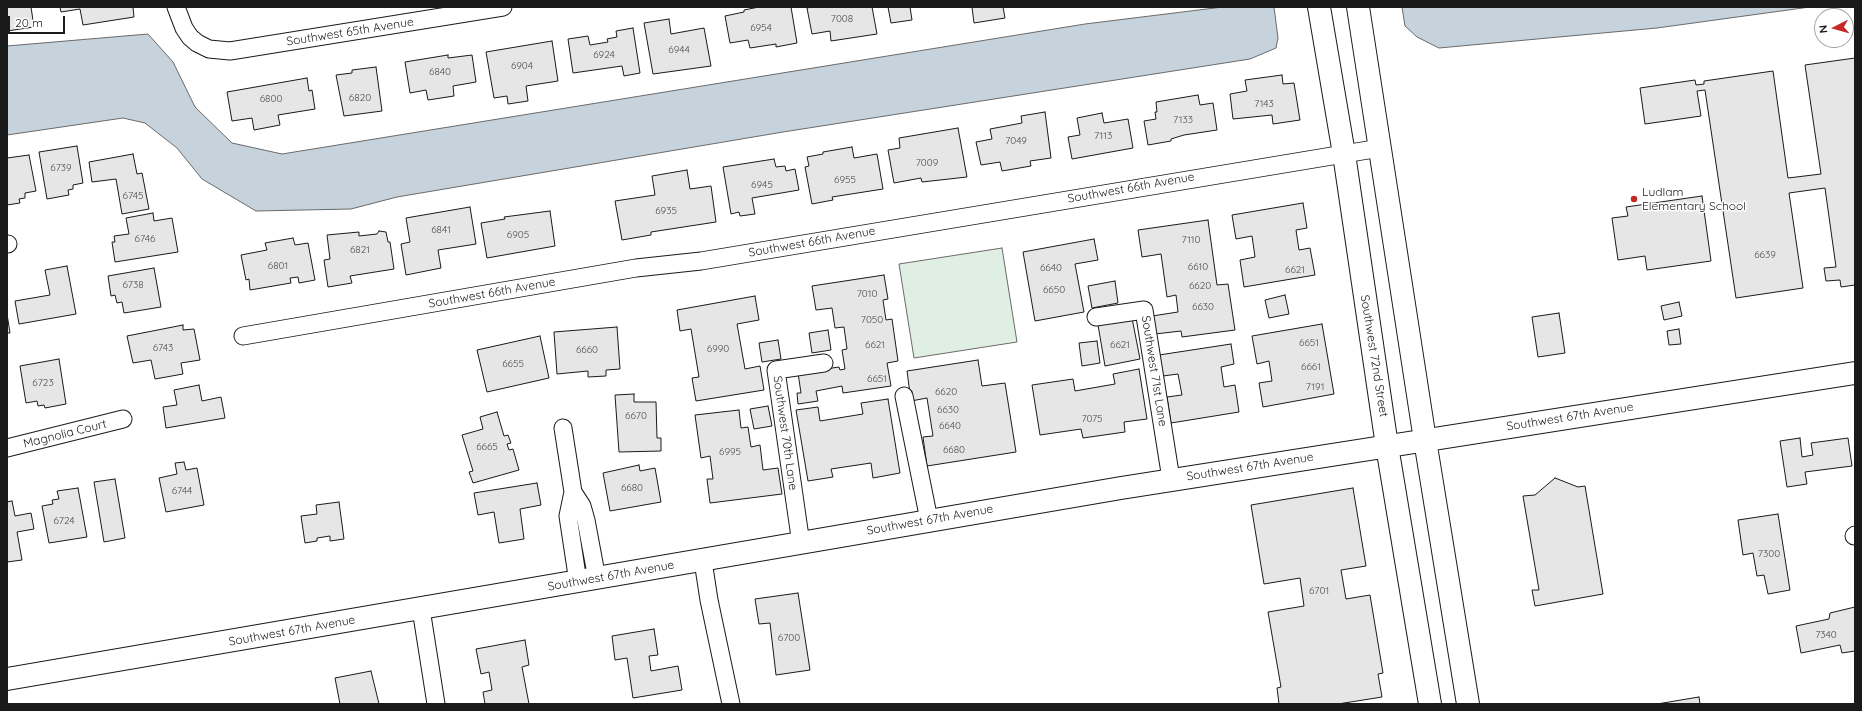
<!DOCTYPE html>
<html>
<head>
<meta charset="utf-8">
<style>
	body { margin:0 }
	#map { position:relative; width:1862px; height:711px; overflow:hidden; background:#fff; font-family:Quicksand,sans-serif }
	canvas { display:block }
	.frame { position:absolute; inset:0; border:8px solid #1a1a1a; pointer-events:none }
	.north { position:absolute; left:1814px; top:8px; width:40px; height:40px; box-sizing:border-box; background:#fff; border:1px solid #a3a3a3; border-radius:50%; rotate:264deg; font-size:11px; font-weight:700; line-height:16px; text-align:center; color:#1a1a1a }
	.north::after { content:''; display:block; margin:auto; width:14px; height:18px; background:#c62828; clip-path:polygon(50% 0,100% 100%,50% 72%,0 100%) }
	.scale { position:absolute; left:8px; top:16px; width:57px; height:18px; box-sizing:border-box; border:2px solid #1a1a1a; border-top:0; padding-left:5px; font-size:12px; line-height:14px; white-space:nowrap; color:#1a1a1a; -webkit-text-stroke:3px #fff; paint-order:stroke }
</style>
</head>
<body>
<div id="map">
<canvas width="1862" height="711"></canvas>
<div class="frame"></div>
<div class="north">N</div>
<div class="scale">20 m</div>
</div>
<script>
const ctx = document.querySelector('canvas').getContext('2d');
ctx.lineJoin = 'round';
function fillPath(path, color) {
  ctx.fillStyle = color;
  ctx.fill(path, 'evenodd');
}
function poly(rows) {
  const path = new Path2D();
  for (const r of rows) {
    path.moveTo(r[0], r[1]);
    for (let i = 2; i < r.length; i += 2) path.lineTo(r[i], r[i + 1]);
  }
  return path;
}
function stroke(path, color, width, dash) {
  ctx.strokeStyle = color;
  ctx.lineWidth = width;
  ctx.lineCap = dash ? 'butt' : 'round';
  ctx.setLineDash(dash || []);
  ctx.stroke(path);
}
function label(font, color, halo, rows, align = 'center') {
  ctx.font = font + ' Quicksand,sans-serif';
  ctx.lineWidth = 3;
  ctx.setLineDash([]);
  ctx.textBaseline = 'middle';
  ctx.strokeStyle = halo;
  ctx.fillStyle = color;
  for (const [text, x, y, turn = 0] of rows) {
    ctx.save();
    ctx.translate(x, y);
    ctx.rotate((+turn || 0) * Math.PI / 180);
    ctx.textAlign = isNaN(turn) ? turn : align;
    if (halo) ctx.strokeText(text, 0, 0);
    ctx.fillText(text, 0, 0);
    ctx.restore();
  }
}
const green = poly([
	[1002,248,1017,342,914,358,899,264,1002,248]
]);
const water = poly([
	[1223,7,1274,7,1278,38,1276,48,1250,59,783,132,397,197,351,209,256,211,202,179,177,148,145,123,123,118,7,135,7,46,148,34,173,62,195,107,232,143,282,154,1085,24,1223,7],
	[1402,7,1810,7,1657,28,1439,48,1417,37,1405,26,1402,7]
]);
const building = poly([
	[7,7,31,7,34,27,7,31,7,7],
	[60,7,133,7,134,17,83,25,80,9,61,12,60,7],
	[759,7,791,7,797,43,776,47,776,44,750,48,748,40,730,43,725,16,744,12,744,10,759,7],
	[812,7,872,7,877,34,831,41,830,31,812,34,807,8,812,7],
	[888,7,910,7,912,20,891,23,888,7],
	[972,7,1003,7,1005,18,974,23,972,7],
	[669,19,671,34,704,28,711,66,653,74,644,23,669,19],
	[633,28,640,73,624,76,622,66,573,73,568,39,588,36,590,45,608,42,607,39,617,37,616,31,633,28],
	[552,41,558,81,526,86,528,101,508,104,507,96,494,98,486,52,552,41],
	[448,55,448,58,472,55,476,82,453,86,454,96,428,100,426,90,410,93,405,62,448,55],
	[1855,58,1855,285,1841,287,1840,280,1826,281,1824,268,1836,267,1825,188,1789,193,1803,288,1736,298,1705,90,1697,91,1701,116,1645,124,1640,88,1695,80,1696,85,1704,84,1704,81,1773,71,1788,178,1821,174,1805,65,1855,58],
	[376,67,382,111,344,116,336,75,352,73,352,70,376,67],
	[1282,75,1283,84,1294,83,1300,120,1273,124,1272,115,1233,119,1230,94,1247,91,1245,80,1282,75],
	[307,78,309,91,312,90,315,109,278,115,280,125,254,130,252,118,232,121,227,92,307,78],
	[1198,95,1200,105,1213,103,1217,130,1184,135,1171,139,1171,141,1148,145,1144,121,1156,119,1155,112,1157,112,1156,102,1198,95],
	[1045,112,1051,158,1030,161,1031,166,1002,171,1000,162,981,165,976,142,992,139,990,129,1022,123,1021,116,1045,112],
	[1102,113,1104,123,1128,119,1133,148,1072,159,1068,137,1080,135,1077,118,1102,113],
	[958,128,967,177,922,182,921,178,894,183,888,150,900,148,899,138,958,128],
	[77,146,83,183,73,185,73,189,68,190,69,195,47,199,39,152,77,146],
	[852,147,854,158,877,154,883,189,832,197,833,200,812,204,805,167,809,166,807,157,823,154,823,152,852,147],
	[133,154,137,174,142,173,149,209,122,214,116,179,92,182,89,162,133,154],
	[29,155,36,191,25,193,25,198,19,199,20,203,7,205,7,158,29,155],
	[774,159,776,167,785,166,786,171,795,169,799,190,752,198,755,214,740,216,739,212,731,214,723,167,774,159],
	[687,170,690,189,711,186,716,222,651,232,651,235,622,240,615,201,655,195,652,176,687,170],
	[1702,196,1711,261,1647,270,1645,256,1618,260,1612,218,1628,216,1626,207,1702,196],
	[1303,203,1307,228,1296,230,1299,250,1310,248,1315,275,1244,287,1240,260,1255,257,1252,236,1236,239,1232,215,1303,203],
	[470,207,476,244,438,250,441,268,406,275,401,244,410,242,406,218,470,207],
	[550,211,555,246,487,258,481,223,505,219,504,217,550,211],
	[153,213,154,221,172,218,178,252,115,262,112,242,115,242,114,236,129,234,126,218,153,213],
	[1208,220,1217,285,1228,284,1235,330,1182,337,1181,331,1155,334,1152,316,1178,312,1176,295,1167,297,1161,254,1142,257,1138,230,1208,220],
	[379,231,386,232,388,242,390,242,394,269,350,276,352,283,328,287,324,260,330,259,327,235,359,232,359,236,377,234,379,231],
	[293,238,295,245,308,243,315,280,299,283,298,277,290,278,291,283,250,290,249,279,246,280,241,255,267,250,265,243,293,238],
	[1094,239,1098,260,1075,264,1084,312,1035,321,1023,252,1094,239],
	[67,266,76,314,19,324,15,301,50,295,45,270,67,266],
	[154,268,161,307,124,313,122,302,117,303,115,295,111,296,108,276,154,268],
	[884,275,888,299,883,300,886,320,892,319,898,361,887,363,891,386,843,393,842,386,816,391,818,401,798,404,797,393,801,393,798,373,839,367,840,370,845,369,842,350,847,349,844,327,835,328,832,308,816,310,812,286,884,275],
	[1115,281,1118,303,1092,308,1088,286,1115,281],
	[1285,295,1289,314,1269,318,1265,300,1285,295],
	[755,296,759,320,737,324,745,369,760,366,764,390,696,401,692,378,699,377,691,329,680,331,677,310,755,296],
	[1679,302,1682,316,1664,320,1661,306,1679,302],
	[1559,313,1565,353,1538,357,1532,317,1559,313],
	[7,314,10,333,7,333,7,314],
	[1132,318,1140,359,1105,366,1098,325,1132,318],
	[1322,324,1334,394,1263,407,1259,383,1272,381,1269,361,1257,364,1252,336,1322,324],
	[183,325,183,330,194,329,200,360,181,363,183,374,155,379,151,360,133,363,127,336,183,325],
	[617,327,620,369,606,370,606,376,588,377,588,371,557,374,554,332,617,327],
	[1679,329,1681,344,1669,345,1667,331,1679,329],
	[828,330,831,350,812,353,809,333,828,330],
	[540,336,549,378,487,392,477,350,540,336],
	[778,340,781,359,762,362,759,343,778,340],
	[1097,341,1100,363,1082,366,1079,343,1097,341],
	[1231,344,1234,364,1221,367,1224,387,1235,385,1239,412,1171,423,1167,397,1182,395,1178,374,1163,376,1159,355,1231,344],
	[59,359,66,404,45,408,44,405,38,406,37,401,26,403,20,366,59,359],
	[978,360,982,386,1005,383,1016,452,927,466,923,437,933,436,927,398,911,401,907,371,978,360],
	[1139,369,1147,419,1124,422,1125,432,1083,438,1081,429,1040,435,1032,385,1073,379,1075,391,1115,384,1113,374,1139,369],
	[199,385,202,401,221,397,225,418,166,428,163,407,177,405,174,390,199,385],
	[634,394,634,402,656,402,657,438,661,438,661,451,619,452,615,395,634,394],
	[888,399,900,473,873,478,871,463,831,469,833,477,808,481,796,410,818,407,820,421,863,414,861,403,888,399],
	[768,406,772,426,754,429,750,409,768,406],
	[739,410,741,428,748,427,751,447,760,445,763,470,778,468,782,494,710,503,707,479,713,479,710,456,701,458,695,415,739,410],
	[497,412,504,436,508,435,511,443,507,444,509,450,513,449,519,470,473,483,469,472,473,471,462,435,483,429,480,417,497,412],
	[1800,438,1802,457,1813,455,1811,443,1848,438,1852,466,1805,472,1807,484,1787,487,1780,441,1800,438],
	[184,462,186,470,197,468,204,505,166,512,159,478,177,474,175,463,184,462],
	[639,465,640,471,655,468,661,502,610,511,603,473,639,465],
	[1555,478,1578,487,1585,486,1603,594,1535,606,1532,590,1539,590,1523,496,1535,495,1555,478],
	[115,479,125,538,104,542,94,482,115,479],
	[537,483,541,505,520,509,524,539,499,543,494,512,478,515,474,493,537,483],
	[78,488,87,537,49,543,42,506,53,504,52,500,59,499,57,491,78,488],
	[1353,488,1366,566,1341,570,1346,599,1370,595,1383,673,1378,674,1382,697,1338,704,1279,704,1277,688,1281,687,1268,612,1304,606,1300,578,1264,584,1251,505,1353,488],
	[12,501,15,516,31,513,34,529,17,532,22,560,7,562,7,502,12,501],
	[339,502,344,539,330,541,330,536,317,538,317,541,305,543,301,516,317,514,316,505,339,502],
	[1778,514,1790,590,1768,594,1764,575,1757,576,1753,553,1743,555,1738,520,1778,514],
	[798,593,810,670,776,675,770,623,759,624,755,599,798,593],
	[1855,607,1855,651,1842,653,1840,645,1801,653,1796,626,1829,619,1830,613,1855,607],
	[654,629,658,655,649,656,651,671,678,666,682,690,633,698,627,658,615,660,612,636,654,629],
	[525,640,529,665,522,667,529,704,485,704,483,692,492,690,489,672,481,674,476,649,525,640],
	[371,671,379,704,340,704,335,678,371,671],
	[1699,697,1700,704,1657,704,1699,697]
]);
const street = poly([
	[176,7,184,28,190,37,197,43,209,49,230,51,503,7],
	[7,244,8,244],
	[1096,317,1144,310,1171,479],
	[243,336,636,268,701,261,1380,148],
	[904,396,929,520],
	[563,428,573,492,582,506,586,520,597,579],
	[7,448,123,419],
	[573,492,568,516,578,582],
	[1854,536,1855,535],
	[801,544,776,370,824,363],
	[703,561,709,600,731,704],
	[421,609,436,704]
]);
const secondary = poly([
	[1319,7,1344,154,1387,446,1430,704],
	[1358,7,1425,440,1468,704],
	[7,679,1121,488,1855,373]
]);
const markers = [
	[1634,199,4,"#c62828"]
];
const numberNames = [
	["7008",842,19],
	["6954",761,28],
	["6944",679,50],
	["6924",604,55],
	["6904",522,66],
	["6840",440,72],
	["6820",360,98],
	["6800",271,99],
	["7143",1264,104],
	["7133",1183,120],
	["7113",1103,136],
	["7049",1016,141],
	["7009",927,163],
	["6739",61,168],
	["6955",845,180],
	["6945",762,185],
	["6745",133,196],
	["6935",666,211],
	["6841",441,230],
	["6905",518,235],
	["6746",145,239],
	["7110",1191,240],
	["6821",360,250],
	["6639",1765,255],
	["6801",278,266],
	["6610",1198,267],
	["6640",1051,268],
	["6621",1295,270],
	["6738",133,285],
	["6620",1200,286],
	["6650",1054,290],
	["7010",867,294],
	["6630",1203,307],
	["7050",872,320],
	["6651",1309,343],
	["6621",875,345],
	["6621",1120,345],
	["6743",163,348],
	["6990",718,349],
	["6660",587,350],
	["6655",513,364],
	["6661",1311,367],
	["6651",877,379],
	["6723",43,383],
	["7191",1315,387],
	["6620",946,392],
	["6630",948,410],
	["6670",636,416],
	["7075",1092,419],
	["6640",950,426],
	["6665",487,447],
	["6680",954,450],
	["6995",730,452],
	["6680",632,488],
	["6744",182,491],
	["6724",64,521],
	["7300",1769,554],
	["6701",1319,591],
	["7340",1826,635],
	["6700",789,638]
];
const streetNames = [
	["Southwest 65th Avenue",350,32,-9],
	["Southwest 66th Avenue",1131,188,-10],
	["Southwest 66th Avenue",812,242,-10],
	["Southwest 66th Avenue",492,293,-10],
	["Southwest 72nd Street",1374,356,81],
	["Southwest 71st Lane",1154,371,81],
	["Southwest 67th Avenue",1570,417,-9],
	["Southwest 70th Lane",785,433,82],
	["Magnolia Court",65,434,-14],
	["Southwest 67th Avenue",1250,467,-9],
	["Southwest 67th Avenue",930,520,-10],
	["Southwest 67th Avenue",611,576,-10],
	["Southwest 67th Avenue",292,631,-10]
];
const poiNames = [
	["Ludlam",1642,192],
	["Elementary School",1642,206]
];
fillPath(green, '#e0efe3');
stroke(green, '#6a6a6a', 1);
fillPath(water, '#c6d2dc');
stroke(water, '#6a6a6a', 1);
fillPath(building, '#e6e6e6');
stroke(building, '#1a1a1a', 1);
stroke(street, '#1a1a1a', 19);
stroke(secondary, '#1a1a1a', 24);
stroke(street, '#fff', 17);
stroke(secondary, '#fff', 22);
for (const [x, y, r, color] of markers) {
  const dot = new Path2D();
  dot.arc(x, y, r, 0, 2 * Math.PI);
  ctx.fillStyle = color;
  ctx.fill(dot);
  stroke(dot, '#fff', 1.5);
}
label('10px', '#4d4d4d', null, numberNames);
label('12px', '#1a1a1a', '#fff', streetNames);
label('12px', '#1a1a1a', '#fff', poiNames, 'left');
</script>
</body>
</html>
